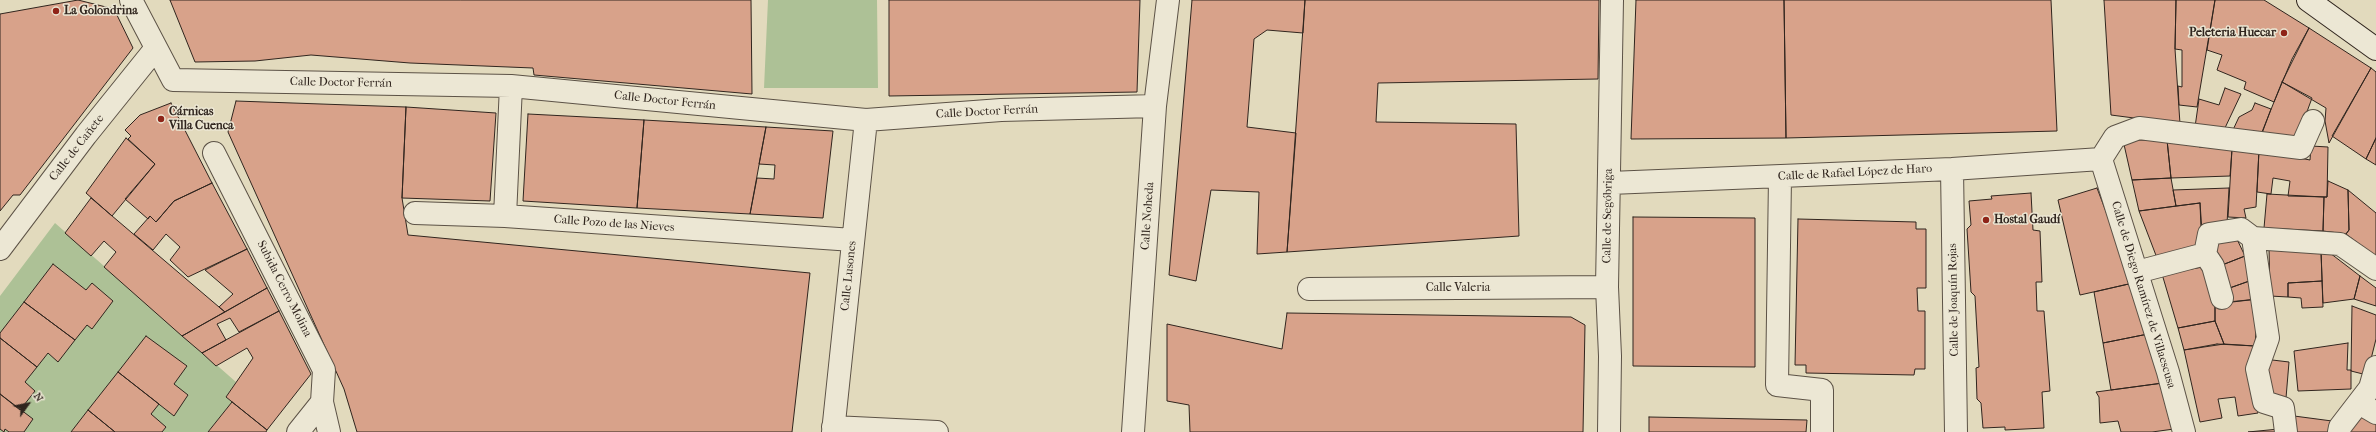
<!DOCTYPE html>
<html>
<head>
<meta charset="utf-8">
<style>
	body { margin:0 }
	#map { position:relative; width:2376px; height:432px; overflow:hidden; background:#e2dabd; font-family:"IM FELL French Canon",serif }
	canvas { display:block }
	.north { position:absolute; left:8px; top:384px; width:40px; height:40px; -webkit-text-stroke:3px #ece7d4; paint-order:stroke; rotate:57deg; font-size:11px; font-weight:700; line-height:16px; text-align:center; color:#30251e }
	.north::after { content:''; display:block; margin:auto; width:14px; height:18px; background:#30251e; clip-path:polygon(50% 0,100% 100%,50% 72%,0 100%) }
</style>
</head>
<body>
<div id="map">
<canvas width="2376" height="432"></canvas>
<div class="north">N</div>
</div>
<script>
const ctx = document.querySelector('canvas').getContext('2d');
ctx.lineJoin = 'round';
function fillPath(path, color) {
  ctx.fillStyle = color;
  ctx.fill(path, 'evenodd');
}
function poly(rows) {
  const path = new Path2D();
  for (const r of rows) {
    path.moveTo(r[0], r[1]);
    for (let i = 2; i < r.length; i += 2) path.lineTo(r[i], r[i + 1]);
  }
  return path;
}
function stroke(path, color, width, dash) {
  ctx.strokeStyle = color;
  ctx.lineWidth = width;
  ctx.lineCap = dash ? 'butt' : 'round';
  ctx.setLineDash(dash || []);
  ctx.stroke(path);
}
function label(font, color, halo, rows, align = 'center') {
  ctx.font = font + ' "IM FELL French Canon",serif';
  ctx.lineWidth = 3;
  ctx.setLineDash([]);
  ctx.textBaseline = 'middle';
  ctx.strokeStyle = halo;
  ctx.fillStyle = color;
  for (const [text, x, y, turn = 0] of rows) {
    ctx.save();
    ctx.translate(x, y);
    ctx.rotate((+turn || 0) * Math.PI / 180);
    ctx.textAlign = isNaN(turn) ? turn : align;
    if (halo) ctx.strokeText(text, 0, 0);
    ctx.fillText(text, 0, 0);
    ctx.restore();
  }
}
const green = poly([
	[768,0,877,0,878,88,764,88],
	[55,223,236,382,226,397,232,402,208,432,0,432,0,296]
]);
const building = poly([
	[78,0,114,9,133,48,20,195,13,195,0,211,0,14,78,0],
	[170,0,751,0,752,94,534,75,533,68,410,63,311,55,255,61,195,62,170,0],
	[889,0,1140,0,1137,92,889,96,889,0],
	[1192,0,1305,0,1303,33,1267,30,1254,39,1247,127,1296,133,1287,252,1257,254,1259,192,1211,190,1196,281,1169,275,1192,0],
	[1305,0,1599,0,1598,79,1378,83,1376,122,1516,124,1519,236,1287,252,1305,0],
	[1636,0,1784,0,1786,138,1631,139,1636,0],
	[1784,0,2051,0,2057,131,1786,138,1784,0],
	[2104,0,2176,0,2175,49,2180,124,2111,115,2104,0],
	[2176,0,2215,0,2197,107,2179,105,2178,86,2182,87,2182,50,2175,49,2176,0],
	[2215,0,2264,0,2309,28,2292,59,2274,102,2244,89,2246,82,2217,70,2222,55,2207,50,2215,0],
	[2309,28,2371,68,2329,143,2325,121,2326,108,2282,82,2309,28],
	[2371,68,2376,72,2376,138,2366,159,2332,136,2371,68],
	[2282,82,2312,98,2297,139,2262,132,2282,82],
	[2225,88,2241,94,2224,130,2195,127,2199,99,2219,105,2225,88],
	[236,101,406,107,402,198,408,235,810,273,792,432,357,432,344,389,228,132,236,101],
	[171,103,212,183,174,201,156,222,150,216,148,219,125,199,155,164,128,139,131,136,125,130,140,115,171,103],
	[2255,103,2271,109,2261,136,2232,132,2239,117,2252,110,2255,103],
	[406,107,496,113,490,201,402,198,406,107],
	[528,114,644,120,637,208,523,201,528,114],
	[644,120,766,127,750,214,637,208,644,120],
	[766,127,833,131,823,218,750,214,757,178,774,179,775,165,759,164,766,127],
	[126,138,155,164,112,216,86,193,126,138],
	[2376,138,2376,165,2366,159,2376,138],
	[2123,140,2167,140,2171,178,2132,180,2123,140],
	[2167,140,2198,140,2199,147,2232,149,2230,176,2171,178,2167,140],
	[2311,146,2328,147,2327,197,2288,196,2290,181,2273,178,2271,194,2257,192,2259,150,2310,160,2311,146],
	[2232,149,2259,150,2256,207,2244,209,2246,218,2228,217,2232,149],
	[2171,178,2176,206,2139,211,2132,180,2171,178],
	[2328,181,2348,190,2349,230,2346,234,2323,231,2324,197,2327,197,2328,181],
	[212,183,247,249,188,277,170,260,180,247,166,234,153,250,134,234,150,216,156,222,174,201,212,183],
	[2097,188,2133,283,2080,295,2058,200,2097,188],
	[2229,188,2227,224,2201,229,2200,203,2176,206,2173,190,2229,188],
	[2348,190,2376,213,2376,257,2346,234,2349,230,2348,190],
	[2031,193,2033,230,2040,231,2042,282,2036,282,2037,311,2044,311,2050,391,2042,392,2044,428,2005,430,2005,427,1983,428,1981,403,1977,399,1976,368,1979,367,1975,296,1971,292,1967,229,1971,225,1969,201,1992,199,1991,196,2031,193],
	[2267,194,2324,197,2323,231,2264,228,2267,194],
	[91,198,219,307,225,312,182,336,104,267,116,252,104,241,91,256,65,233,91,198],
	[2200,203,2203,246,2157,258,2139,211,2200,203],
	[1633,217,1755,218,1755,367,1633,366,1633,217],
	[1798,219,1916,222,1916,229,1926,229,1926,288,1917,288,1918,311,1925,311,1925,369,1915,369,1914,375,1806,373,1806,365,1795,365,1798,219],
	[2235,235,2245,256,2217,267,2210,246,2235,235],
	[2269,247,2321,251,2322,281,2288,283,2288,297,2270,296,2269,247],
	[247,249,267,288,225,312,219,307,233,294,205,270,247,249],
	[2321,251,2330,253,2360,276,2354,299,2323,303,2321,251],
	[2245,256,2255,279,2224,290,2217,267,2245,256],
	[53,264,86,290,92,283,113,301,92,329,87,325,75,340,24,302,53,264],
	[2209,266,2215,304,2215,321,2178,328,2162,274,2209,266],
	[2360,276,2376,288,2376,306,2354,299,2360,276],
	[2255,279,2258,299,2228,302,2224,290,2255,279],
	[2322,281,2323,307,2302,308,2301,298,2288,297,2288,283,2322,281],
	[2133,283,2148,334,2103,343,2094,292,2133,283],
	[267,288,279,311,239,332,230,318,217,324,226,340,202,353,182,336,267,288],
	[2258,299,2255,346,2224,344,2215,321,2215,304,2258,299],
	[24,302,75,340,58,362,48,353,37,367,0,338,0,333,24,302],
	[2352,306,2376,315,2376,339,2367,375,2351,371,2352,306],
	[279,311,311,374,267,430,226,397,253,358,247,348,216,366,202,353,279,311],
	[1287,313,1571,317,1585,325,1583,432,1190,432,1189,405,1167,401,1167,324,1282,349,1287,313],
	[2215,321,2224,344,2184,350,2178,328,2215,321],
	[2148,334,2163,383,2111,390,2103,343,2148,334],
	[146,336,187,366,174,384,188,395,174,416,118,372,146,336],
	[0,338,37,367,25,382,35,391,20,410,0,394,0,338],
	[2348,343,2347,370,2351,370,2351,389,2298,391,2294,351,2348,343],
	[2217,344,2255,346,2250,365,2258,413,2238,416,2235,397,2218,399,2222,418,2200,422,2184,350,2217,344],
	[2264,359,2289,362,2286,398,2275,399,2262,386,2264,359],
	[118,372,159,404,151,414,166,427,162,432,115,432,88,410,118,372],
	[2163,383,2174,429,2152,432,2121,432,2118,421,2100,423,2099,397,2096,392,2163,383],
	[0,394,33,419,24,432,9,432,5,429,4,432,0,429,0,394],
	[232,402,267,430,266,432,208,432,232,402],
	[88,410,115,432,71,432,88,410],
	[2362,413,2376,422,2376,432,2350,432,2362,413],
	[2294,416,2332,421,2331,432,2293,432,2294,416],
	[1649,417,1807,420,1806,432,1649,432,1649,417],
	[2279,429,2279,432,2248,432,2279,429]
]);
const street = poly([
	[131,0,173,80,511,86,866,120,1001,110,1155,106],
	[214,153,324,370,322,402,329,432],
	[2101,159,2168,372,2184,432],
	[2101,159,2115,137,2139,128,2301,148,2313,121],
	[1952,169,1956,432],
	[1780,177,1777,385,1822,390,1822,432],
	[1610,183,1952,169,2101,159],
	[415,213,505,216,853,240],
	[505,216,511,86],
	[2253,238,2268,338,2257,369,2264,402,2283,408,2286,432],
	[0,249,86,135,156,48],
	[2205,254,2213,266,2222,298],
	[2137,272,2205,254,2209,234,2241,229,2253,238,2340,244,2376,269],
	[1309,289,1607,287],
	[2359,403,2376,413],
	[833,427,937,432],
	[298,432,322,402],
	[833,432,866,120],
	[1133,432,1155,106,1168,0],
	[1609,432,1610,356,1607,287,1612,0],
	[2339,432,2340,427,2370,388,2376,367]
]);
const secondary = poly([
	[2308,0,2376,49]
]);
const markers = [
	[56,11,4,"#8f2418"],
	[2284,33,4,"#8f2418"],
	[161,119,4,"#8f2418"],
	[1986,220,4,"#8f2418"]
];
const poiNames = [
	["La Golondrina",64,11],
	["Peleteria Huecar",2276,33,"right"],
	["Cárnicas",169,112],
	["Villa Cuenca",169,126],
	["Hostal Gaudí",1994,220]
];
const streetNames = [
	["Calle Doctor Ferrán",341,83,1],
	["Calle Doctor Ferrán",665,101,6],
	["Calle Doctor Ferrán",987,112,-3],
	["Calle de Cañete",77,148,-52],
	["Calle de Rafael López de Haro",1855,173,-3],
	["Calle Noheda",1148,216,-86],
	["Calle de Segóbriga",1608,216,-89],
	["Calle Pozo de las Nieves",614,224,4],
	["Calle Lusones",849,276,-84],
	["Calle Valeria",1458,288],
	["Subida Cerro Molina",284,289,63],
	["Calle de Diego Ramírez de Villaescusa",2143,295,73],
	["Calle de Joaquín Rojas",1954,300,-91]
];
fillPath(green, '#adc196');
fillPath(building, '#d8a28a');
stroke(building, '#30251e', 1);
stroke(street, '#5c5246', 24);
stroke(secondary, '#30251e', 24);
stroke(street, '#ece7d4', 22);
stroke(secondary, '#ece7d4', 22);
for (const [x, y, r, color] of markers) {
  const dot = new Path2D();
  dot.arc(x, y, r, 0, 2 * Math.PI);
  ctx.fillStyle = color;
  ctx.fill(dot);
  stroke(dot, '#ece7d4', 1.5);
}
label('bold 12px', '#30251e', '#ece7d4', poiNames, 'left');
label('12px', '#30251e', '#ece7d4', streetNames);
</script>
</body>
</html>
